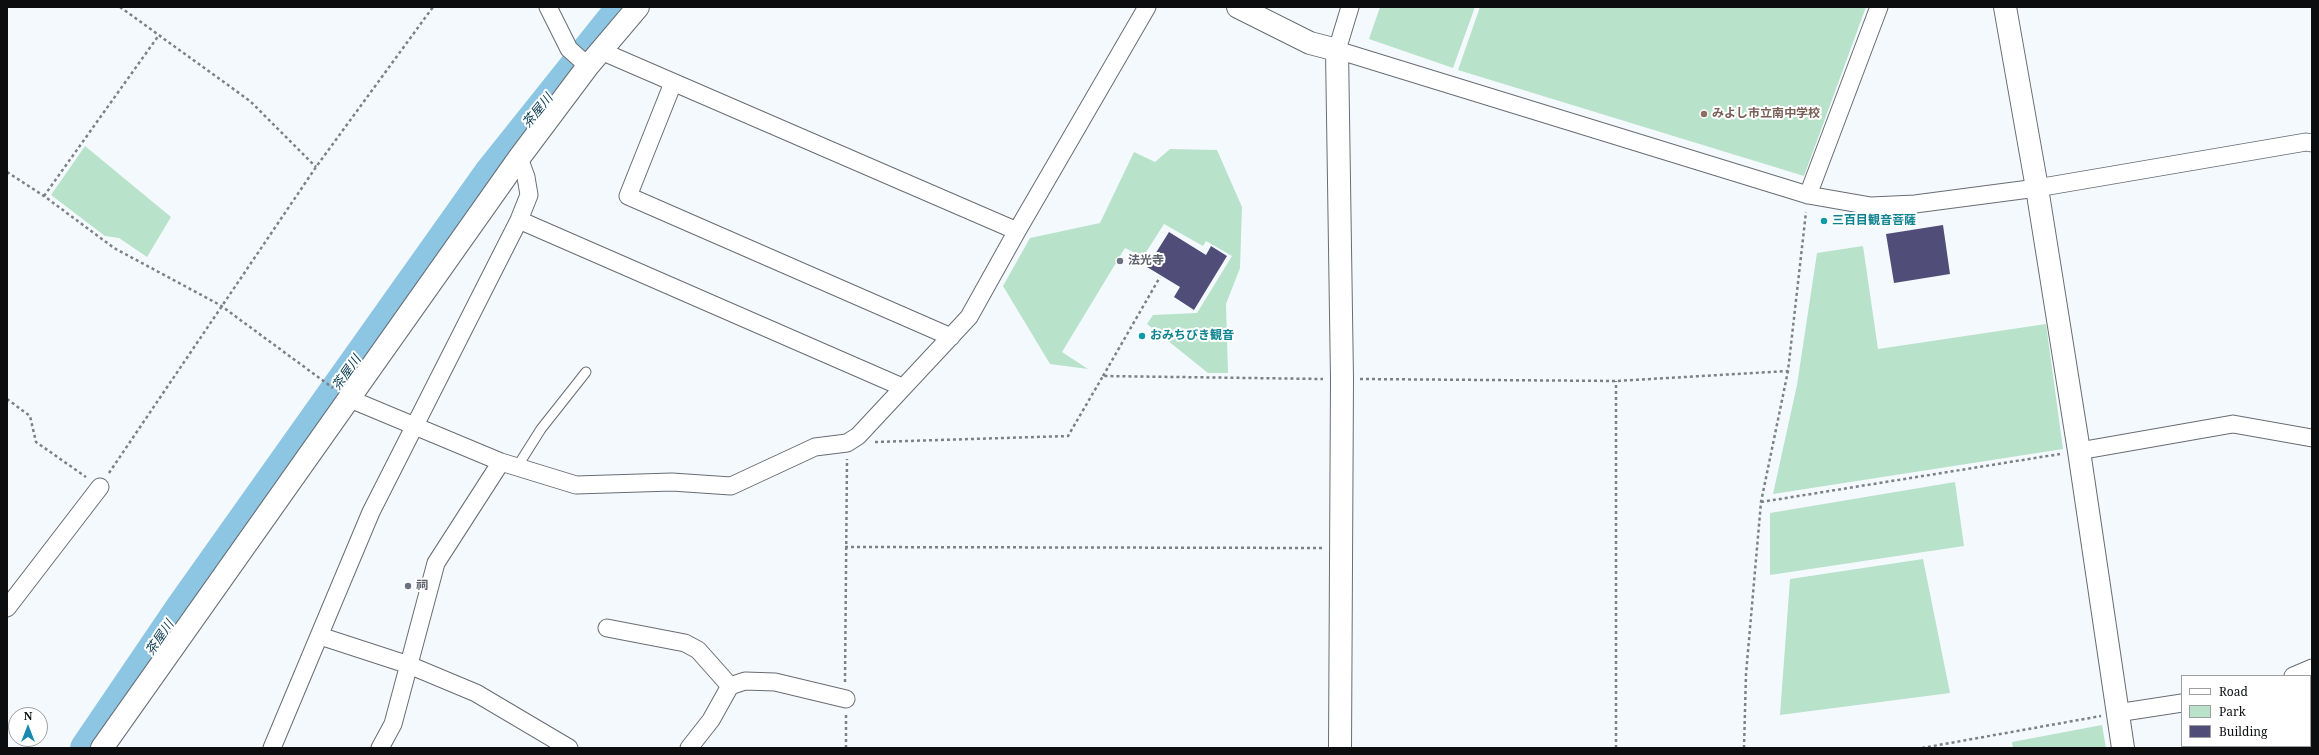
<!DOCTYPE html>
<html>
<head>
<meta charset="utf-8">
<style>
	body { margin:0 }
	#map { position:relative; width:2319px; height:755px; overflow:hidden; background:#f4f9fe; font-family:"Noto Serif",serif }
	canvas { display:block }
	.frame { position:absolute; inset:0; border:8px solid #0b0d0f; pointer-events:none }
	.legend { position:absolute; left:2181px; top:675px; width:130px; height:72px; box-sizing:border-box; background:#fff; border:1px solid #9d9e9f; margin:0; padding:5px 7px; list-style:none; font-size:12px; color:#0b0d0f }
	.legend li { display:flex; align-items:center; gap:8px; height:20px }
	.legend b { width:20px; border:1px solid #9d9e9f }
	.north { position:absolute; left:8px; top:707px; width:40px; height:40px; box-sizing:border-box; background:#fff; border:1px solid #9d9e9f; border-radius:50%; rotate:0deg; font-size:11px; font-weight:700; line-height:16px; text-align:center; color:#0b0d0f }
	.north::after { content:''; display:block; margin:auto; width:14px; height:18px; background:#1a89af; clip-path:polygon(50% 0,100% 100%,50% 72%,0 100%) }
</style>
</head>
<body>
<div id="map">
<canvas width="2319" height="755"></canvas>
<div class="frame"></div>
<ul class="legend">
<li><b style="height:5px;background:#fff"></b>Road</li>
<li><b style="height:11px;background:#b9e2ca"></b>Park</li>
<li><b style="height:11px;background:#504d79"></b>Building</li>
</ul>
<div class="north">N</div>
</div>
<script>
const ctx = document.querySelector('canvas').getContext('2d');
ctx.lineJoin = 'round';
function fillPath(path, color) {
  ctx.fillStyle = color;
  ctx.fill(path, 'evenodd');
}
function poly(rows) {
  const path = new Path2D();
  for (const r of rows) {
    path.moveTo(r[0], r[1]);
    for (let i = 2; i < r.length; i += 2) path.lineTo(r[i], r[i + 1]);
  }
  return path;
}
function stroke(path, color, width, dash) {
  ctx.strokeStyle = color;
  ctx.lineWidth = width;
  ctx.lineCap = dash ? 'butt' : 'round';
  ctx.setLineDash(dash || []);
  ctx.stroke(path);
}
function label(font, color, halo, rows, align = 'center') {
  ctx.font = font + ' "Noto Serif","Noto Sans JP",serif';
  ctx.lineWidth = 4;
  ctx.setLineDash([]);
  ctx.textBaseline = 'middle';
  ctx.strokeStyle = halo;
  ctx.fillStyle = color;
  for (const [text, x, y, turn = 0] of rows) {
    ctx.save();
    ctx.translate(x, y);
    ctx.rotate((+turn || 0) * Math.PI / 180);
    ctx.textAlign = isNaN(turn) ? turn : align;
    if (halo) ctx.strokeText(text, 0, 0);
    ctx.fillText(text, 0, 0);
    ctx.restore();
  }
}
const green = poly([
	[1380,7,1475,7,1453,68,1369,39],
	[1480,7,1866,7,1804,176,1458,70],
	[85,146,171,217,147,257,119,238,105,236,51,195],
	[1170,149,1217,150,1242,207,1240,268,1226,304,1228,373,1208,373,1147,324,1153,315,1197,313,1232,256,1206,241,1203,246,1164,224,1143,257,1125,248,1062,352,1088,369,1050,364,1003,286,1030,238,1100,223,1134,152,1155,162],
	[1863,246,1878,349,2046,324,2063,449,1773,494,1797,385,1817,253],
	[1955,482,1964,546,1770,575,1770,513],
	[1923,559,1950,693,1780,715,1790,579],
	[2102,725,2106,748,2013,748,2012,742]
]);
const river = poly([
	[85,748,180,608,490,171,621,7]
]);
const building = poly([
	[1943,225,1950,274,1894,283,1886,234],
	[1169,232,1206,255,1211,246,1227,256,1194,310,1174,297,1180,287,1147,267]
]);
const path = poly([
	[120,7,250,101,316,167],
	[7,172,44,196,114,248,220,305,333,388],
	[44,196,159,35],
	[1103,376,1160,277],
	[1360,379,1616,381,1788,371],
	[7,399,30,416,36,442,86,477],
	[875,442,1068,436,1103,376,1323,379],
	[109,473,316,167,433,7],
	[1761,502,2060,454],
	[845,547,1322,548],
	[845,682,847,459],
	[846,715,846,748],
	[1616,748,1616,381],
	[1744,748,1746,674,1761,502,1788,371,1806,212],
	[1922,748,2101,716]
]);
const lane = poly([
	[517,467,541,429,586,372]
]);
const street = poly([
	[548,7,569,49,588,66],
	[1350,7,1337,50,1808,195,1871,206,1915,204,2037,188,2306,142,2312,143],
	[601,51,1017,231],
	[673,83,628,196,951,337],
	[1808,195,1879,7],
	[519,220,902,387],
	[350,399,501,462,576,485,672,482,731,486,815,447,847,443,858,436,969,317,1017,231,1147,7],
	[2079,451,2233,424,2312,438],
	[7,608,100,487],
	[607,628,685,643,698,650,730,686,745,681,775,682,846,699],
	[320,636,409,665,476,693,569,748],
	[2293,676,2312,668],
	[2117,713,2182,703],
	[272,748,371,512,519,220,529,195,526,177,519,158],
	[380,748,393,724,436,563,501,462],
	[689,748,711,720,730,686]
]);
const secondary = poly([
	[1238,7,1310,43,1337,50,1342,379,1340,748],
	[2005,7,2037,188,2079,451,2123,748],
	[102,748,519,158,588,66,638,7]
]);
const markers = [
	[1704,114,4,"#8d6e63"],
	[1824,221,4,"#0f9aa8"],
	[1120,261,4,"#6b7280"],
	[1142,336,4,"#0f9aa8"],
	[408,586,4,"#6b7280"]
];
const educationNames = [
	["みよし市立南中学校",1712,114]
];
const cultureNames = [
	["三百目観音菩薩",1832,221],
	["おみちびき観音",1150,336]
];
const worshipNames = [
	["法光寺",1128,261],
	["祠",416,586]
];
const waterNames = [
	["茶屋川",538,111,-51],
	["茶屋川",347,373,-55],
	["茶屋川",160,638,-56]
];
fillPath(green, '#b9e2ca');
stroke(river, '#8dc6e2', 30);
fillPath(building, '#504d79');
stroke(lane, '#686d73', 11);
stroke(street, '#686d73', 19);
stroke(secondary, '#686d73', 24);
stroke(path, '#7d8084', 2.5, [3, 3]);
stroke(lane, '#fff', 9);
stroke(street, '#fff', 17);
stroke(secondary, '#fff', 22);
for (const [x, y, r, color] of markers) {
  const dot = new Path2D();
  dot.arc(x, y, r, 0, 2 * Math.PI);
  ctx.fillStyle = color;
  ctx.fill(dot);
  stroke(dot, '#fff', 1.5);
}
label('bold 12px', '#785e54', '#fff', educationNames, 'left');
label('bold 12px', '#0d838f', '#fff', cultureNames, 'left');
label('bold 12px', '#5b616d', '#fff', worshipNames, 'left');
label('italic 13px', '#073a4e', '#fff', waterNames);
</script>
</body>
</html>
